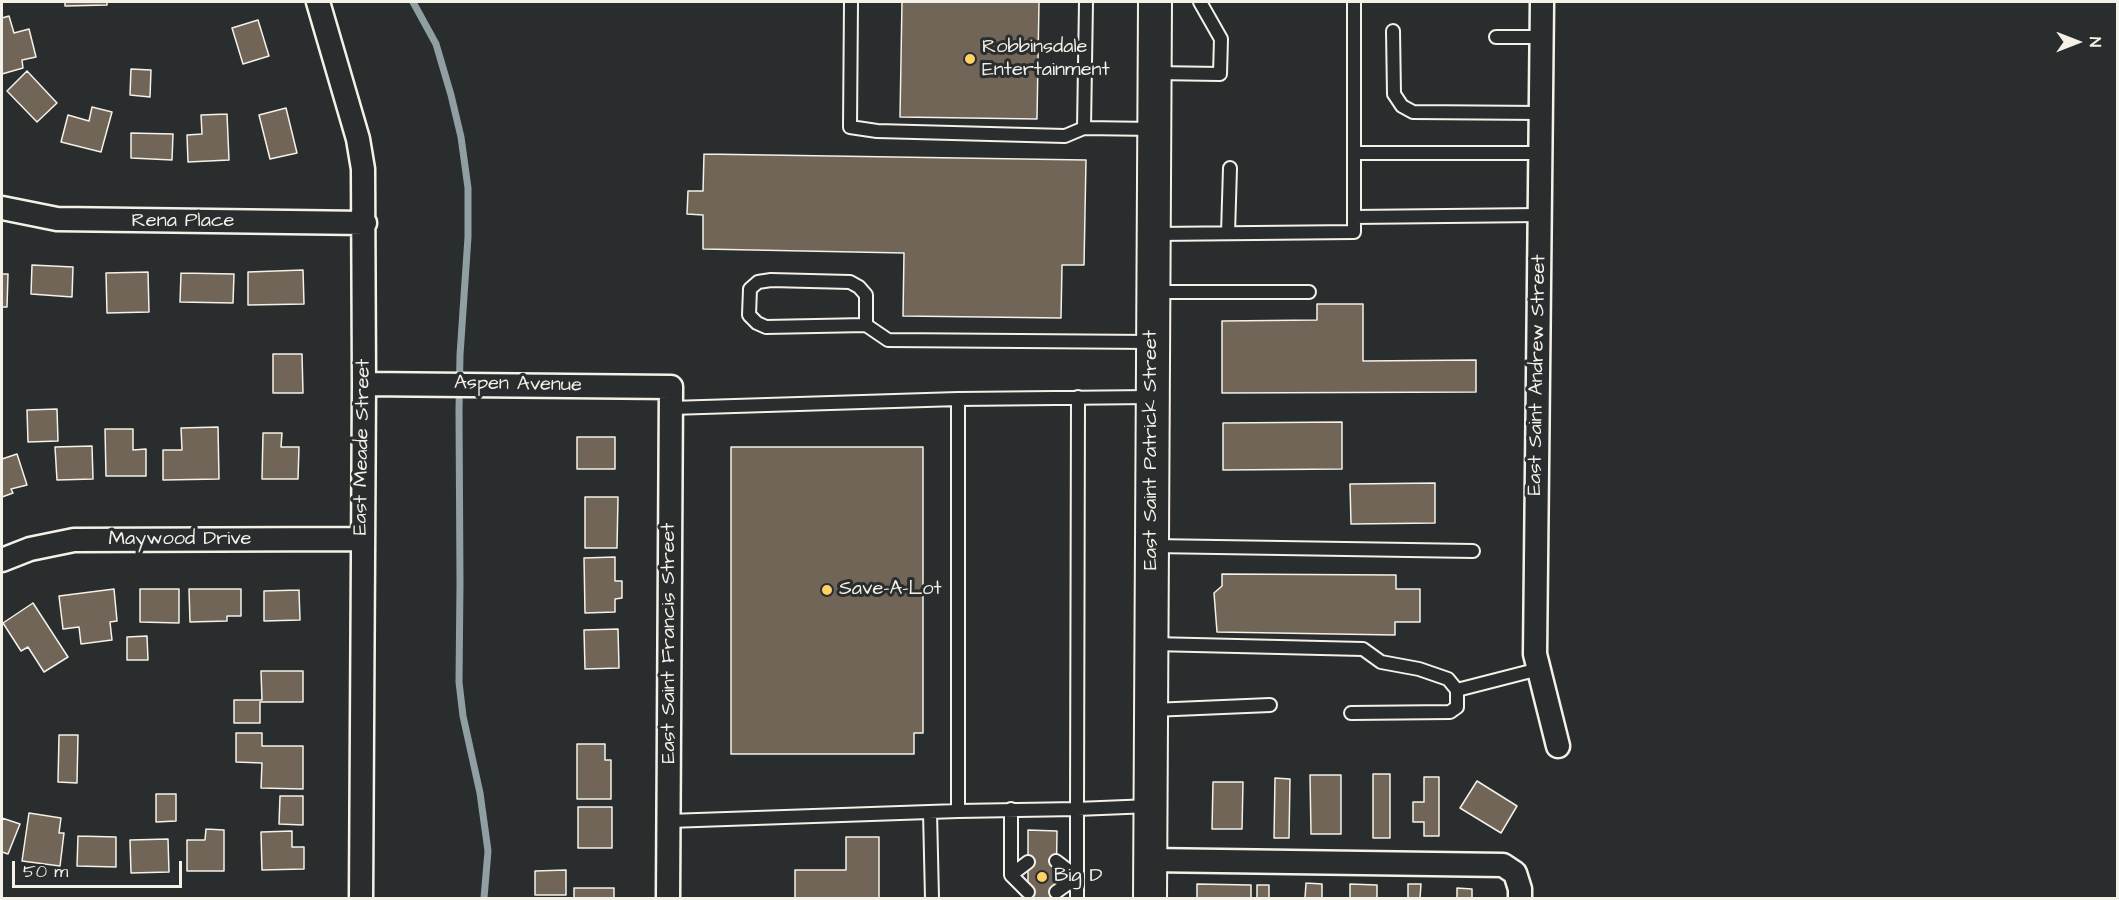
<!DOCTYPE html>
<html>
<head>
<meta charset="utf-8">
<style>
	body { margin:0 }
	#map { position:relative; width:2119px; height:900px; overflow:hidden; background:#2a2d2e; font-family:"Architects Daughter",sans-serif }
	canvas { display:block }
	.frame { position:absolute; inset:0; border:3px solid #f4f1e8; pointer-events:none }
	.north { position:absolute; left:2047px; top:12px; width:60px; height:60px; -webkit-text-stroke:4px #2a2d2e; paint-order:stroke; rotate:90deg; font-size:16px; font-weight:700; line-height:24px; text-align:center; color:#f4f1e8 }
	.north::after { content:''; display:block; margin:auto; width:21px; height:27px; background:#f4f1e8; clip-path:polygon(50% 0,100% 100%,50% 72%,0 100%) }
	.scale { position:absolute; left:12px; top:861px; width:170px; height:27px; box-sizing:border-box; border:3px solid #f4f1e8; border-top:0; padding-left:8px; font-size:18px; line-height:21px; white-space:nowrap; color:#f4f1e8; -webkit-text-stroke:4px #2a2d2e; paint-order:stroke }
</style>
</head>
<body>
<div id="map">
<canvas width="2119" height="900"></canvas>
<div class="frame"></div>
<div class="north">N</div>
<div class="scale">50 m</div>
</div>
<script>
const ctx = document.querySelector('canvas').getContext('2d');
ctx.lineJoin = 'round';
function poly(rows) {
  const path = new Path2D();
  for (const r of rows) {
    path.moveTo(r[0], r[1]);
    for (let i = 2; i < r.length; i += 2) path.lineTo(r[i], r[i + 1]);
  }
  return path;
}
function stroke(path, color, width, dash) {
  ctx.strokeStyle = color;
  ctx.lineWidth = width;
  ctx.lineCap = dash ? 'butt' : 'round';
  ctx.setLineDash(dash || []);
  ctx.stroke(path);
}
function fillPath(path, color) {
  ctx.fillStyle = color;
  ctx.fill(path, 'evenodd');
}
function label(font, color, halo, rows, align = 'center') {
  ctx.font = font + ' "Architects Daughter",sans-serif';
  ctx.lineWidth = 6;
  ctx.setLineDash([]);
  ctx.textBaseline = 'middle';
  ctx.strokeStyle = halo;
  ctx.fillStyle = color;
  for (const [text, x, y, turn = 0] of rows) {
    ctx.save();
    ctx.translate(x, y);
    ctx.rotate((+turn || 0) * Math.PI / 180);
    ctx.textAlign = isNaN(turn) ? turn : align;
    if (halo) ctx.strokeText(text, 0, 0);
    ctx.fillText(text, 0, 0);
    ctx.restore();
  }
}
const stream = poly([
	[413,2,436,44,451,95,461,137,468,188,468,237,460,355,459,410,460,583,459,682,463,716,480,793,488,851,484,898]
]);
const building = poly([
	[65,2,107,2,107,5,65,6,65,2],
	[902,2,1039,2,1037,119,900,117,902,2],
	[9,16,14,33,29,29,36,57,22,60,23,68,2,74,2,18,9,16],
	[258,20,269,56,243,64,232,28,258,20],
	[131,69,151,70,150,97,130,95,131,69],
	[27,71,57,103,37,122,7,91,27,71],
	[92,107,112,112,101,152,61,142,68,115,89,121,92,107],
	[286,108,297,153,270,159,259,115,286,108],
	[227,114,229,160,188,162,187,135,202,134,201,115,227,114],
	[131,133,173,134,172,160,131,158,131,133],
	[704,154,1086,160,1084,265,1062,265,1061,318,903,316,904,253,703,249,703,215,687,214,688,191,703,191,704,154],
	[32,265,73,267,72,297,31,294,32,265],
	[303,270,304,304,248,305,248,272,303,270],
	[148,272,149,312,107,313,106,273,148,272],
	[181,273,234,274,233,303,180,302,181,273],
	[2,274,8,274,7,307,2,307,2,274],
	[1317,304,1363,304,1363,361,1476,360,1476,392,1222,393,1222,321,1317,320,1317,304],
	[273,354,302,354,303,393,273,393,273,354],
	[57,409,58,441,28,442,27,410,57,409],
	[1342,422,1342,469,1223,470,1223,423,1342,422],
	[218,427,219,479,163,480,163,450,182,450,181,428,218,427],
	[105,429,133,429,133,450,146,449,146,476,106,476,105,429],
	[263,433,282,433,281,447,299,447,298,479,262,479,263,433],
	[577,437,615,437,615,469,577,469,577,437],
	[92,446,93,479,57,480,55,447,92,446],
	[731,447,923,447,923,733,914,733,914,754,731,754,731,447],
	[17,454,27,485,11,489,13,493,2,497,2,459,17,454],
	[1435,483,1435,523,1351,524,1350,484,1435,483],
	[585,497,618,497,617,548,585,548,585,497],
	[615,557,615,581,622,581,622,598,615,599,615,612,585,613,584,558,615,557],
	[1222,574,1396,575,1396,589,1420,589,1420,622,1395,622,1395,635,1217,632,1214,593,1222,586,1222,574],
	[114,589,117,621,110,622,112,640,81,644,79,627,63,629,59,596,114,589],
	[140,589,179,589,179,623,140,622,140,589],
	[189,589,241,589,241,616,227,616,227,621,190,622,189,589],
	[299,590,300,620,264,621,264,591,299,590],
	[33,603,68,657,44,672,28,647,21,651,3,623,33,603],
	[618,629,619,668,585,669,584,630,618,629],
	[147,636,148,660,127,660,127,637,147,636],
	[261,671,303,671,303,702,260,702,260,723,234,723,234,700,262,700,261,671],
	[236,733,262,733,262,746,303,746,303,789,261,788,262,763,236,762,236,733],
	[59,735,78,735,77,783,58,782,59,735],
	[577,744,605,744,605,760,611,760,611,799,577,799,577,744],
	[1373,774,1390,774,1390,838,1373,838,1373,774],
	[1310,775,1341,775,1341,834,1311,834,1310,775],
	[1424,777,1439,777,1439,836,1424,836,1424,822,1413,822,1413,802,1424,802,1424,777],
	[1275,778,1290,779,1289,838,1274,838,1275,778],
	[1477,781,1517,806,1501,833,1460,808,1477,781],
	[1213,782,1243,782,1242,829,1212,829,1213,782],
	[156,794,176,794,176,821,156,822,156,794],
	[280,796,303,796,303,825,279,824,280,796],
	[578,807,612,807,612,848,578,848,578,807],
	[29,813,61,818,59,833,64,833,60,866,22,861,29,813],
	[2,818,20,824,8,854,2,852,2,818],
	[206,829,224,830,224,871,187,871,187,840,205,840,206,829],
	[1028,830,1057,831,1056,898,1028,898,1028,830],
	[292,831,292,847,304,847,304,869,262,870,261,832,292,831],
	[78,836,116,837,116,867,77,866,78,836],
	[846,837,879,837,879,898,795,898,795,870,846,870,846,837],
	[168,839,169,872,131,873,130,840,168,839],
	[566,870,566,895,535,895,535,871,566,870],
	[1306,883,1322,884,1322,898,1305,898,1306,883],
	[1197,884,1251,885,1251,898,1197,898,1197,884],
	[1350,884,1377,885,1377,898,1350,898,1350,884],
	[1408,884,1421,884,1420,898,1408,898,1408,884],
	[1257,885,1269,885,1269,898,1257,898,1257,885],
	[574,888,614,888,614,898,574,898,574,888],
	[1457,888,1472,889,1472,898,1457,898,1457,888]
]);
const lane = poly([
	[851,2,850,127,877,131,1065,136,1084,128],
	[1086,2,1084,128,1154,129],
	[1393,31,1394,94,1402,106,1413,112,1541,113],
	[1496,37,1541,37],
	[1155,73,1220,74,1221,39,1200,2],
	[1354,153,1540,153],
	[1354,217,1539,215],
	[1228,233,1230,168],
	[1155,234,1354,232,1354,2],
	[1154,292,1309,292],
	[866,325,766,327,757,323,749,315,750,289,758,282,771,280,850,282,859,287,866,295,866,325,888,340,1151,342],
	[958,399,958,811,1077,809,1078,397],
	[671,408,958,399,1151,397],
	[1153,546,1473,551],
	[1153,644,1363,649,1381,662,1419,669,1448,679,1457,690,1539,669],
	[1152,710,1270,705],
	[1351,713,1450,712,1457,707,1457,690],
	[1011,809,1011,875,1028,892],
	[930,812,932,898],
	[669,821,958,811],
	[1056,861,1077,877,1056,892],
	[1011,875,1028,862],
	[1077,898,1077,809,1150,806]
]);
const street = poly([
	[318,2,358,139,363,169,364,384,361,898],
	[1542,2,1535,654,1558,746],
	[2,208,57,219,365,223],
	[364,384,671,387,668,898],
	[2,560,30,549,74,540,362,539],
	[1150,860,1503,865,1515,873,1520,889,1520,898]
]);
const secondary = poly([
	[1150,898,1155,2]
]);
const markers = [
	[970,59,6,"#ffd166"],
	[827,590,6,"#ffd166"],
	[1042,877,6,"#ffd166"]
];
const poiNames = [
	["Robbinsdale",982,48],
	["Entertainment",982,71],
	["Save-A-Lot",839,590],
	["Big D",1054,877]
];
const streetNames = [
	["Rena Place",183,222],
	["East Saint Andrew Street",1538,375,-89],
	["Aspen Avenue",518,385,1],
	["East Meade Street",363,447,-89],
	["East Saint Patrick Street",1152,450,-90],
	["Maywood Drive",180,540],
	["East Saint Francis Street",670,643,-90]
];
stroke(stream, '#909fa2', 7);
fillPath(building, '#716557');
stroke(building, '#f4f1e8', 1.5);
stroke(lane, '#f4f1e8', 16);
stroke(street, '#f4f1e8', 27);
stroke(secondary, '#f4f1e8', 36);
stroke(lane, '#2a2d2e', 12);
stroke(street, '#2a2d2e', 22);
stroke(secondary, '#2a2d2e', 32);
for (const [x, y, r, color] of markers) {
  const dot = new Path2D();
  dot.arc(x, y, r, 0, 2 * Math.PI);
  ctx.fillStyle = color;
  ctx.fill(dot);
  stroke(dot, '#2a2d2e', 2);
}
label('20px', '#f4f1e8', '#2a2d2e', poiNames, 'left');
label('20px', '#f4f1e8', '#2a2d2e', streetNames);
</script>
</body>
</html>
